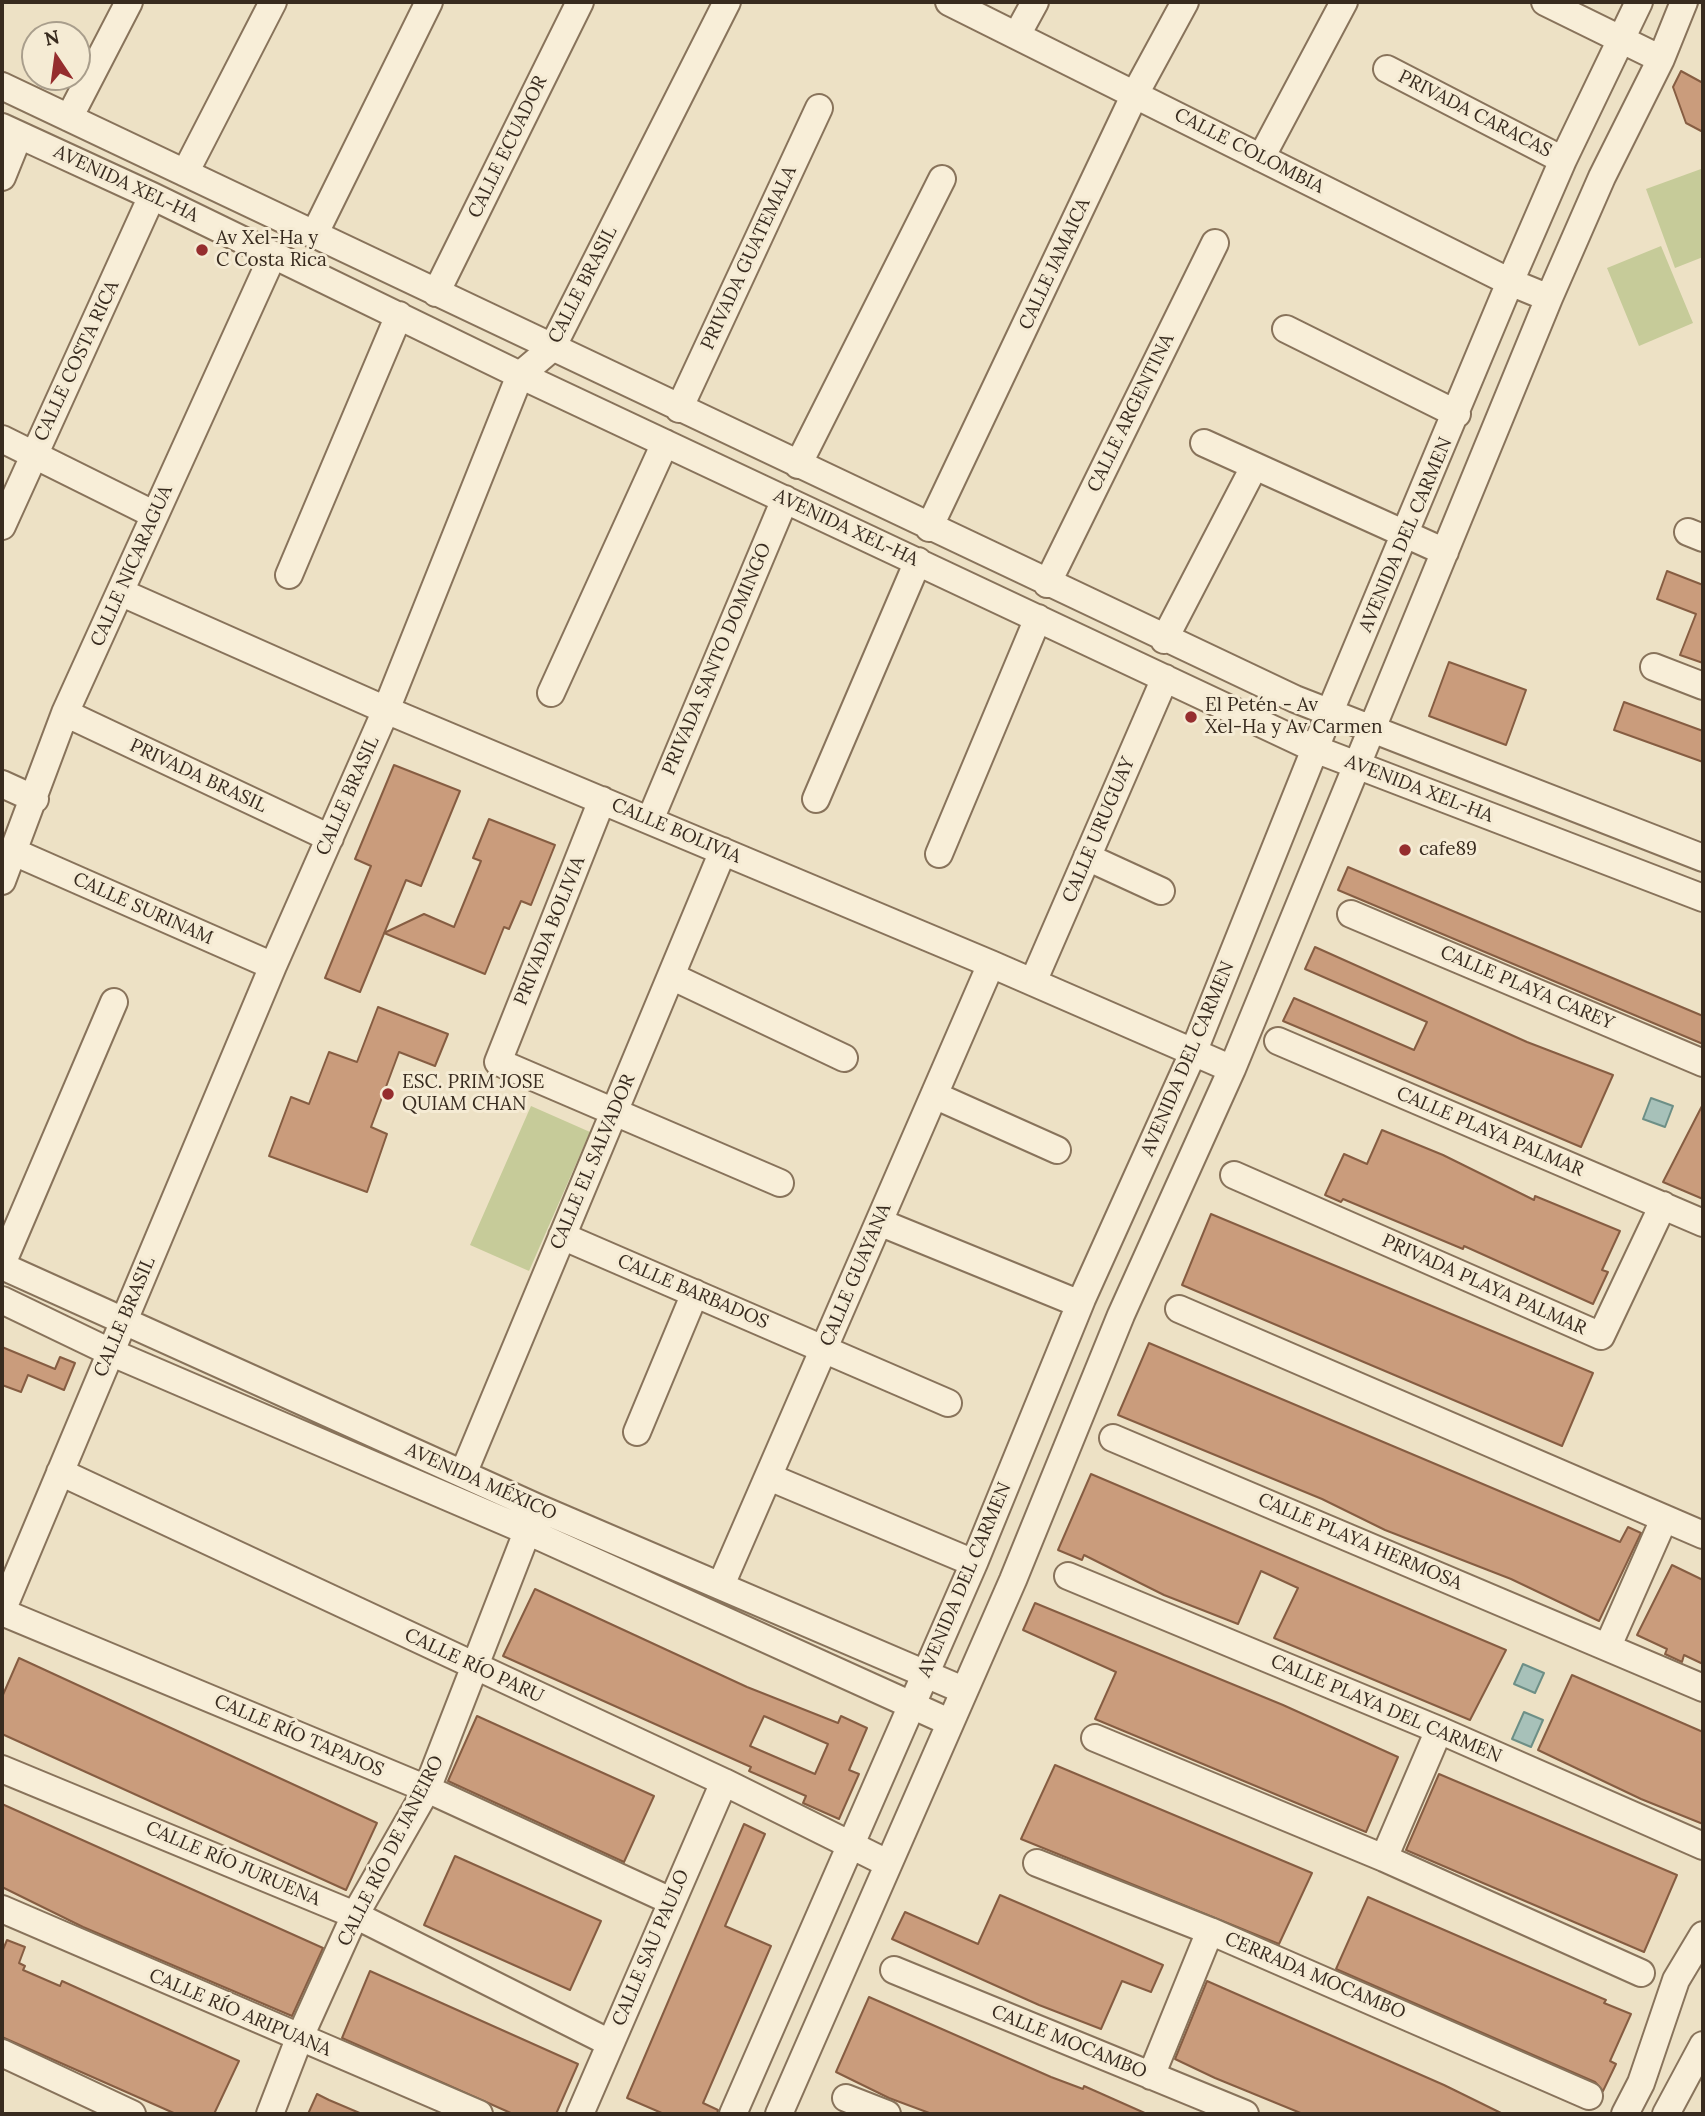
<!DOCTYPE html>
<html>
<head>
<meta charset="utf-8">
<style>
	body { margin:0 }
	#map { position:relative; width:1705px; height:2116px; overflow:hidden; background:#ede1c5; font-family:Lora,serif }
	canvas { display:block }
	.frame { position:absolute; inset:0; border:4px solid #382b1f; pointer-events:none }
	.north { position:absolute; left:21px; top:21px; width:70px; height:70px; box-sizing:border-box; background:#f5ebd4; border:2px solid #a99e8c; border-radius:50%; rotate:347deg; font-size:19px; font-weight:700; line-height:28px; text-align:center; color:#382b1f }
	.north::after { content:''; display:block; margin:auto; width:24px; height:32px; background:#952d2e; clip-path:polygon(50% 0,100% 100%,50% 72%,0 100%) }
</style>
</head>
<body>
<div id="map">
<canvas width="1705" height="2116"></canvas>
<div class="frame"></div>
<div class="north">N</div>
</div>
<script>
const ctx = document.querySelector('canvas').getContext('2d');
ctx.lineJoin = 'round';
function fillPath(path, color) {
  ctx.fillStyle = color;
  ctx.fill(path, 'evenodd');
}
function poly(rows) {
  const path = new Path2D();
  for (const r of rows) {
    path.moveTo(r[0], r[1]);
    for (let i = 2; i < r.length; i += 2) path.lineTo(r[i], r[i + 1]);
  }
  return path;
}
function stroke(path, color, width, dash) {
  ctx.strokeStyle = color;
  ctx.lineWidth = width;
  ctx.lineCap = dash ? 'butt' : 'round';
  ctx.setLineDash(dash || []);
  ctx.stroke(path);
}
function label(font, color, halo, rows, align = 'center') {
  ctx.font = font + ' Lora,serif';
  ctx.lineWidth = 6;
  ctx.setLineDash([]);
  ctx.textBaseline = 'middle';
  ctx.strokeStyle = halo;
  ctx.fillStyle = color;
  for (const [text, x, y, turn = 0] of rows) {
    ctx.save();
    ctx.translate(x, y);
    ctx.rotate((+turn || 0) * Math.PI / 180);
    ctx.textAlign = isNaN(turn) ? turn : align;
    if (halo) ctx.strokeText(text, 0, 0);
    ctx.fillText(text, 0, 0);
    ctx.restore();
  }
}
const green = poly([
	[1701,169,1703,257,1675,268,1646,189],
	[1661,246,1693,323,1639,346,1607,268],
	[531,1106,590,1132,529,1271,470,1245]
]);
const water = poly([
	[1651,1098,1673,1106,1665,1127,1643,1119,1651,1098],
	[1523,1664,1544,1673,1535,1693,1514,1684,1523,1664],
	[1524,1712,1543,1720,1531,1747,1512,1739,1524,1712]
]);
const building = poly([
	[1681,71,1703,83,1703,132,1686,123,1673,87,1681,71],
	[1667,571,1703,585,1703,663,1680,655,1696,614,1657,599,1667,571],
	[1449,662,1526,690,1506,745,1429,716,1449,662],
	[1624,702,1703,731,1703,762,1614,730,1624,702],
	[394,765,460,791,421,886,406,880,360,992,325,978,371,866,355,859,394,765],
	[489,819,555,845,531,905,521,901,509,929,504,927,485,974,384,933,424,914,454,927,481,861,473,858,489,819],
	[1348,867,1703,1016,1703,1044,1338,890,1348,867],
	[1315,947,1527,1042,1613,1075,1581,1147,1283,1021,1294,998,1414,1050,1427,1022,1305,969,1315,947],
	[378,1007,448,1034,435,1066,399,1052,371,1127,387,1134,367,1192,269,1156,291,1097,309,1104,329,1052,357,1062,378,1007],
	[1703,1104,1703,1199,1663,1182,1703,1104],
	[1382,1130,1443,1155,1534,1200,1535,1196,1620,1231,1602,1270,1608,1272,1593,1304,1464,1246,1463,1249,1343,1199,1341,1202,1325,1195,1344,1154,1367,1164,1382,1130],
	[1211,1214,1593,1373,1562,1446,1182,1285,1211,1214],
	[1149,1343,1620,1542,1628,1527,1641,1533,1599,1621,1511,1579,1385,1530,1322,1499,1118,1415,1149,1343],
	[2,1347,55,1369,60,1357,75,1363,64,1390,28,1375,21,1392,2,1385,2,1347],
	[1091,1474,1506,1650,1470,1720,1274,1638,1298,1588,1261,1571,1238,1624,1164,1595,1084,1555,1082,1560,1058,1550,1091,1474],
	[1672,1565,1703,1580,1703,1664,1684,1655,1682,1662,1665,1654,1667,1649,1637,1635,1672,1565],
	[535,1589,747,1687,838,1723,841,1716,867,1728,849,1770,859,1774,839,1819,803,1803,806,1796,749,1771,751,1767,503,1656,535,1589],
	[764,1716,828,1744,815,1774,750,1746,764,1716],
	[1035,1603,1283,1705,1398,1757,1366,1832,1095,1719,1116,1672,1023,1630,1035,1603],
	[19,1658,377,1823,346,1890,2,1734,2,1697,19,1658],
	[1572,1675,1703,1732,1703,1824,1641,1799,1538,1750,1572,1675],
	[477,1716,654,1796,624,1862,448,1781,477,1716],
	[1055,1765,1312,1873,1279,1944,1021,1839,1055,1765],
	[1439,1774,1677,1875,1644,1952,1406,1850,1439,1774],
	[2,1804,323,1948,292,2016,83,1927,2,1887,2,1804],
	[744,1824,765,1834,725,1926,771,1946,703,2103,718,2110,717,2114,664,2114,627,2098,744,1824],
	[455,1856,601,1921,570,1990,424,1925,455,1856],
	[1000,1895,1163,1965,1151,1992,1122,1981,1101,2029,1039,2005,892,1939,905,1912,978,1944,1000,1895],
	[1368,1897,1606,2000,1604,2003,1631,2014,1610,2061,1616,2064,1603,2091,1595,2082,1336,1969,1368,1897],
	[7,1940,25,1947,19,1963,25,1966,23,1970,60,1986,62,1981,239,2061,214,2114,176,2114,2,2037,2,1952,7,1940],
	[370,1971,578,2064,556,2114,513,2114,342,2038,370,1971],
	[1207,1981,1444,2085,1503,2114,1303,2114,1215,2078,1175,2059,1207,1981],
	[869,1997,1051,2077,1083,2089,1084,2086,1147,2114,932,2114,889,2098,836,2072,869,1997],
	[317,2094,329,2100,362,2114,308,2114,317,2094]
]);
const minor = poly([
	[949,2,1510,282,1549,298],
	[1545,2,1661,59],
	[1017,35,1035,2],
	[1387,69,1563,160],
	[2,86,1295,699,1703,858],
	[69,118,129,2],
	[2,127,152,196,520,375,1315,749,1703,898],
	[1261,158,1344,2],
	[185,173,273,2],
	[2,177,19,135],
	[314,235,429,2],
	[436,293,580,2],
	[1286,329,1457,414],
	[679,409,819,108],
	[2,439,155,515],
	[1204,443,1445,552],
	[798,465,942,179],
	[2,526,152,196],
	[929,528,1135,94,1185,2],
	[1688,532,1703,538],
	[289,575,399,315],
	[1047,584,1215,243],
	[120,592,386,710,991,964,1232,1069],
	[1164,640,1254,467],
	[1654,667,1703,686],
	[551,693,665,443],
	[65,713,330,838],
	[2,784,35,799],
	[816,799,918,561],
	[602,800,498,1062,780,1183],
	[650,820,785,499],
	[14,852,273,966],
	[939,854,1038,618],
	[1087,857,1161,891],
	[2,881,65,713,273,255],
	[1351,914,1703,1063],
	[671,976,844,1058],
	[1033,982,1165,678],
	[1278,1041,1703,1223],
	[934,1095,1057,1150],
	[1234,1175,1601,1336,1663,1205],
	[879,1222,1080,1304],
	[562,1236,948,1403],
	[2,1264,114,1002],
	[2,1266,536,1507,963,1690],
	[2,1300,110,1352,527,1531,949,1722],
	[1179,1309,1703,1535],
	[637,1432,695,1293],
	[1113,1438,1703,1688],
	[60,1472,724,1782,887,1863],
	[463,1474,723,851],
	[769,1477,974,1563],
	[1068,1576,1439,1730,1703,1846],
	[721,1585,991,964],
	[2,1611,273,966,386,710,520,375,552,348,727,2],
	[2,1612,427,1789,671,1901],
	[1608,1646,1664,1519],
	[1095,1738,1384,1858,1641,1973],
	[2,1769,355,1915,610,2043],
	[1384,1858,1439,1730],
	[1037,1863,1210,1931,1589,2096],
	[2,1909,479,2114],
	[894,1970,1245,2114],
	[2,2053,132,2114],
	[1151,2076,1210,1931],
	[846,2098,887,2114],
	[270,2114,299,2039,355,1915,427,1789,534,1514],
	[580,2114,724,1782],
	[733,2114,974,1563,1082,1299,1193,1053,1329,714,1510,282,1563,160,1639,2],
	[779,2114,1013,1580,1121,1315,1232,1069,1549,298,1602,177,1661,59,1684,2],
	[1625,2114,1641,2083,1676,1980,1703,1935],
	[1666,2114,1703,2045]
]);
const markers = [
	[202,250,7,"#952d2e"],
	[1191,717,7,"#952d2e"],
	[1405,850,7,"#952d2e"],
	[388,1094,7,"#952d2e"]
];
const streetNames = [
	["PRIVADA CARACAS",1475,114,27],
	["CALLE ECUADOR",508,147,-64],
	["CALLE COLOMBIA",1249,151,27],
	["AVENIDA XEL-HA",126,184,25],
	["PRIVADA GUATEMALA",749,258,-65],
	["CALLE JAMAICA",1055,264,-65],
	["CALLE BRASIL",583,285,-63],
	["CALLE COSTA RICA",77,361,-65],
	["CALLE ARGENTINA",1131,413,-64],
	["AVENIDA XEL-HA",846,528,25],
	["AVENIDA DEL CARMEN",1406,535,-67],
	["CALLE NICARAGUA",132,566,-66],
	["PRIVADA SANTO DOMINGO",717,659,-67],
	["PRIVADA BRASIL",198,776,25],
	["AVENIDA XEL-HA",1419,789,21],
	["CALLE BRASIL",348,796,-66],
	["CALLE URUGUAY",1099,830,-67],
	["CALLE BOLIVIA",676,831,23],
	["CALLE SURINAM",143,909,24],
	["PRIVADA BOLIVIA",550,931,-68],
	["CALLE PLAYA CAREY",1527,988,23],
	["AVENIDA DEL CARMEN",1188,1059,-67],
	["CALLE PLAYA PALMAR",1490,1132,23],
	["CALLE EL SALVADOR",593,1162,-67],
	["CALLE GUAYANA",856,1275,-67],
	["PRIVADA PLAYA PALMAR",1484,1285,24],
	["CALLE BARBADOS",693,1292,23],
	["CALLE BRASIL",125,1317,-67],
	["AVENIDA MÉXICO",481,1482,24],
	["CALLE PLAYA HERMOSA",1360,1542,23],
	["AVENIDA DEL CARMEN",965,1580,-67],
	["CALLE RÍO PARU",474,1666,25],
	["CALLE PLAYA DEL CARMEN",1386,1709,23],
	["CALLE RÍO TAPAJOS",299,1736,23],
	["CALLE RÍO DE JANEIRO",391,1851,-63],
	["CALLE RÍO JURUENA",233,1864,23],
	["CALLE SAU PAULO",651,1948,-67],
	["CERRADA MOCAMBO",1315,1976,23],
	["CALLE RÍO ARIPUANA",240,2013,23],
	["CALLE MOCAMBO",1069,2042,22]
];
const poiNames = [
	["Av Xel-Ha y",216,239],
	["C Costa Rica",216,261],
	["El Petén - Av",1205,706],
	["Xel-Ha y Av Carmen",1205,728],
	["cafe89",1419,850],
	["ESC. PRIM JOSE",402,1083],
	["QUIAM CHAN",402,1105]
];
fillPath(green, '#c6cb99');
fillPath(water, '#a7c1b9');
stroke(water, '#6d8f86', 2);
fillPath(building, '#ca9c7c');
stroke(building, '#865d42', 2);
stroke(minor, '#88735b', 30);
stroke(minor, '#f8eed8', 26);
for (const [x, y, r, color] of markers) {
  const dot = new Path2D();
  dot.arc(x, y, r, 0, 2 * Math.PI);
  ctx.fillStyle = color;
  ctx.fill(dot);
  stroke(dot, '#f5ebd4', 2.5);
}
label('19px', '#382b1f', '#f5ebd4', streetNames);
label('19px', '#382b1f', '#f5ebd4', poiNames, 'left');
</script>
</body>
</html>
